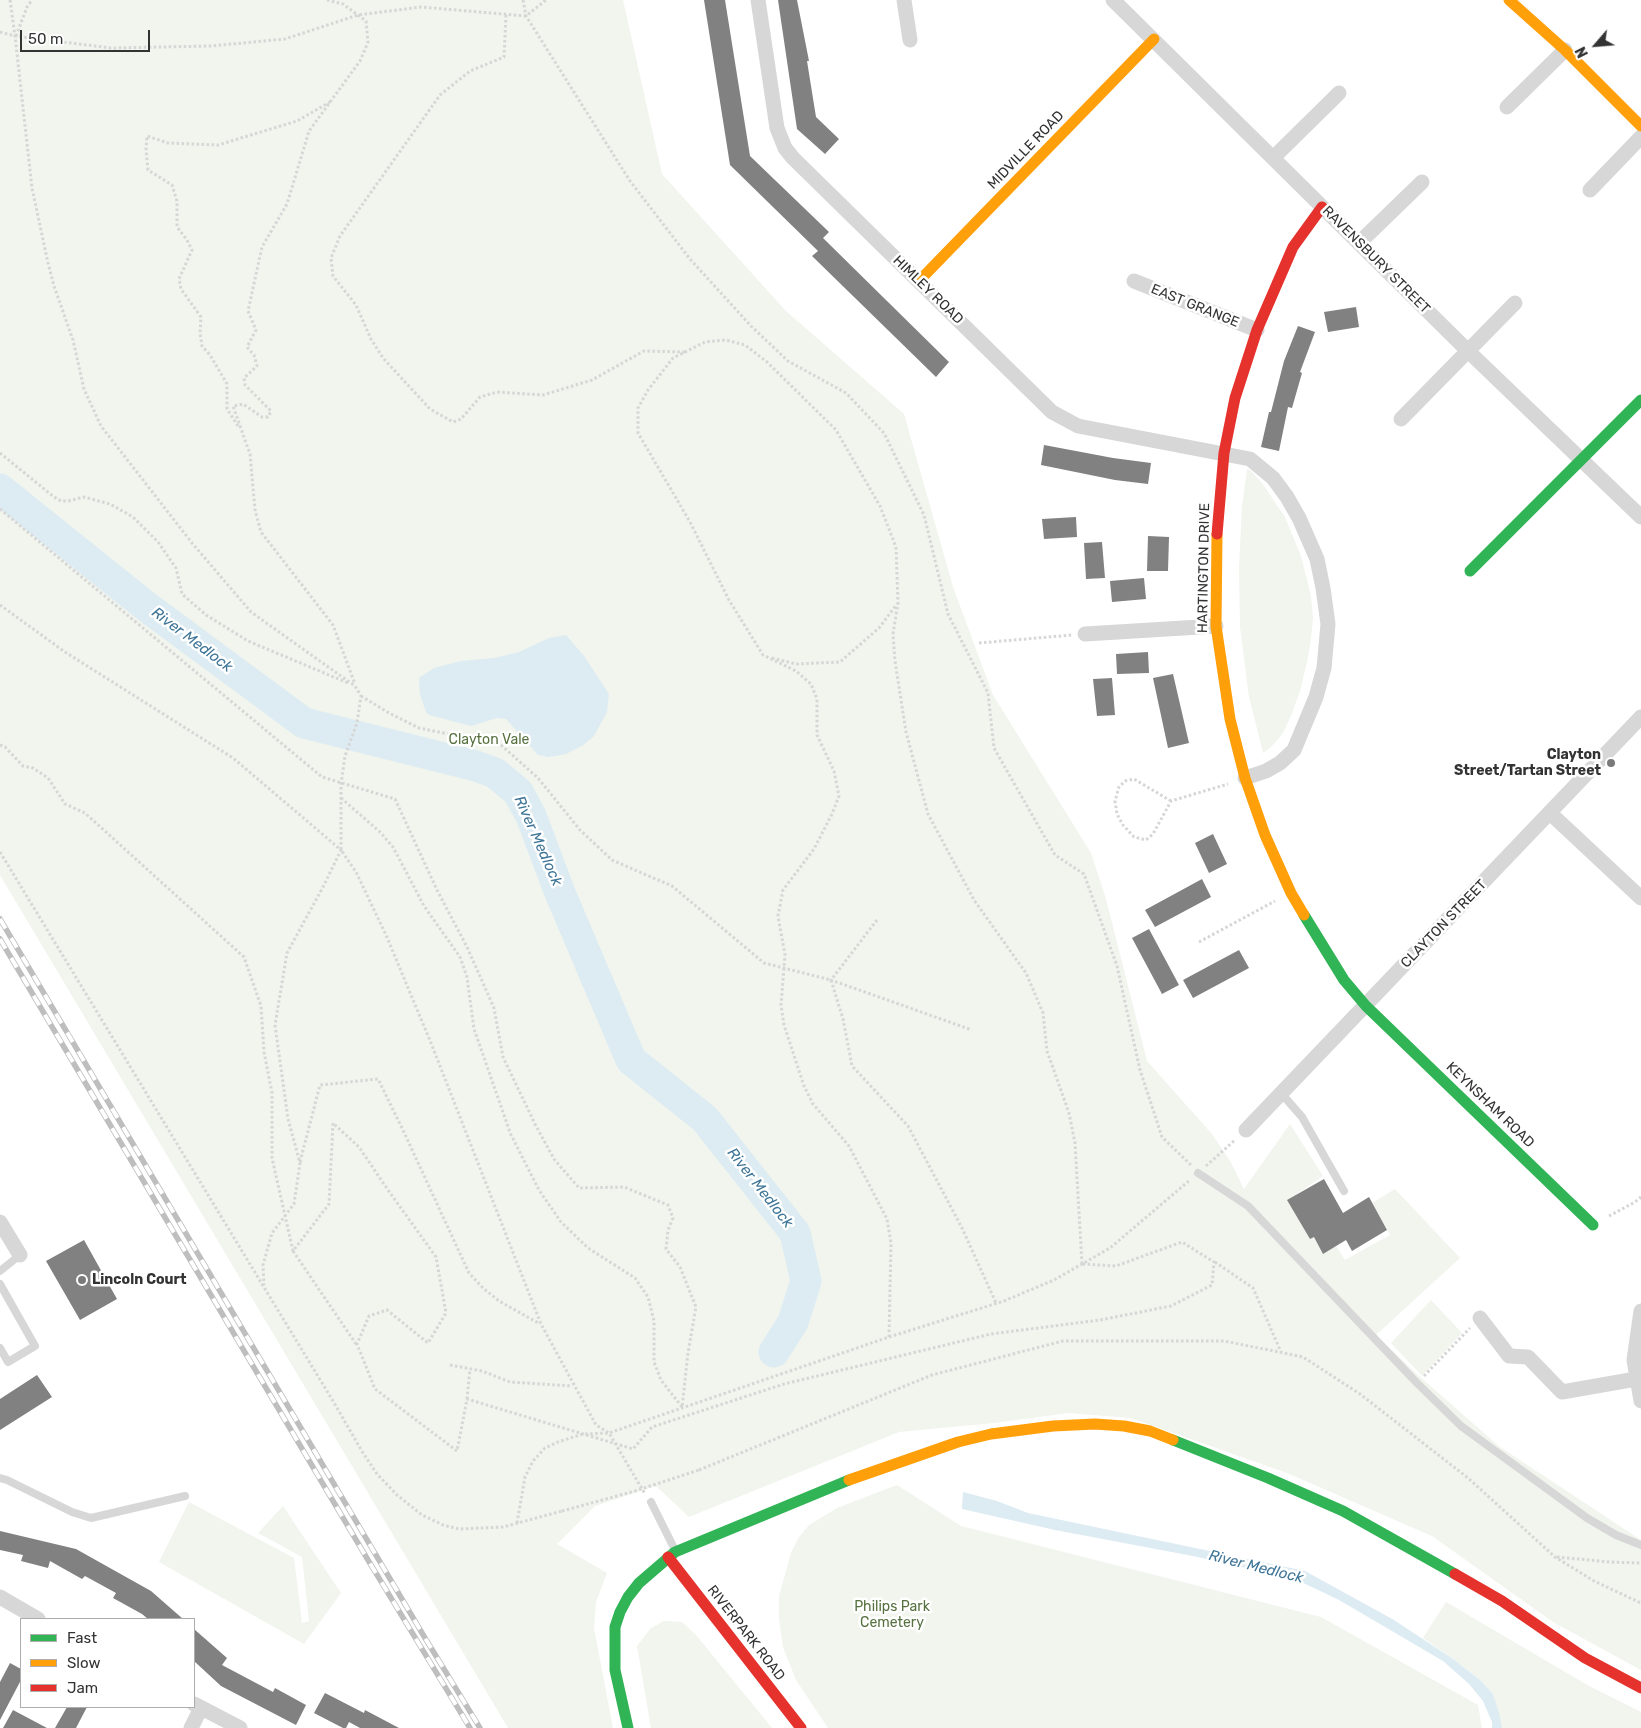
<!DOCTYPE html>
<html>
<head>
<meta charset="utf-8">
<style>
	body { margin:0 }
	#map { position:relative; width:1641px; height:1728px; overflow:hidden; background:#fff; font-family:Rubik,sans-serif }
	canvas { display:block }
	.legend { position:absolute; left:20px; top:1618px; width:175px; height:90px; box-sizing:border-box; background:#fff; border:1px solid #adadad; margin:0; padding:6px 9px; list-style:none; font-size:15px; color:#333 }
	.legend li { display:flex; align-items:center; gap:10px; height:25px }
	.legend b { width:25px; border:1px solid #adadad }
	.north { position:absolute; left:1571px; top:20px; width:50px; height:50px; -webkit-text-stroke:4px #fff; paint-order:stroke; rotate:243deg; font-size:14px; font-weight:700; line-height:20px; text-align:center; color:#333 }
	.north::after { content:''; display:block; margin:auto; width:18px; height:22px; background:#333; clip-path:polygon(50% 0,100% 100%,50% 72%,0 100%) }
	.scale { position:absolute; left:20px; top:30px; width:130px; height:22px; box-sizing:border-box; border:2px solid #333; border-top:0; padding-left:6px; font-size:15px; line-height:18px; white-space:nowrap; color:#333; -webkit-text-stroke:4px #fff; paint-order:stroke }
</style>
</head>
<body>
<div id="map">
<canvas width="1641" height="1728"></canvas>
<ul class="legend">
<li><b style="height:6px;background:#30b455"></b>Fast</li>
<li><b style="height:6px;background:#ff9f0a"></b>Slow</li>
<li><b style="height:6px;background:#e5322d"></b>Jam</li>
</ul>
<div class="north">N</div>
<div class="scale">50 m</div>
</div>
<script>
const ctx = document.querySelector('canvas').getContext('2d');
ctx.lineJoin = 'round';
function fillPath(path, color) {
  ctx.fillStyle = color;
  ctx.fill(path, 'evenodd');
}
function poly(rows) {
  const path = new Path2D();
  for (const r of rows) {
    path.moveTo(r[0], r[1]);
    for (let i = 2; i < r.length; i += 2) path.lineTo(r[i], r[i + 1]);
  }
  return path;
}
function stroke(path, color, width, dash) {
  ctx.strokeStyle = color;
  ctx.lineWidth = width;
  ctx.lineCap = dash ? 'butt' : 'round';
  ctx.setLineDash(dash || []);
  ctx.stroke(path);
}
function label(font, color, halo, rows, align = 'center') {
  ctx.font = font + ' Rubik,sans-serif';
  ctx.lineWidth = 5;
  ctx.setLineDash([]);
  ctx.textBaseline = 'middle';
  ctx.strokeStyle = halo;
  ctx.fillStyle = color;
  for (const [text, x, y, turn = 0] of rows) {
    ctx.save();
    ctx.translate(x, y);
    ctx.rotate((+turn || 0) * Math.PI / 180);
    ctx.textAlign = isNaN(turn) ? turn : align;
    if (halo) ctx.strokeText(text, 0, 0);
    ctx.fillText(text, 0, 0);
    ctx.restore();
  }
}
const green = poly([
	[0,0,623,0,662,174,786,311,904,414,953,587,993,695,1091,853,1106,899,1147,1061,1212,1134,1230,1161,1244,1189,1290,1124,1323,1176,1288,1200,1310,1239,1314,1237,1323,1253,1336,1246,1345,1260,1390,1235,1372,1203,1395,1189,1460,1258,1376,1335,1419,1376,1500,1447,1641,1540,1641,1670,1553,1622,1432,1536,1287,1473,1131,1418,1068,1413,994,1423,899,1432,689,1517,656,1486,595,1506,557,1544,607,1573,596,1602,594,1628,613,1728,508,1728,0,875],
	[1247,469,1250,470,1262,483,1285,517,1301,556,1311,596,1313,618,1311,640,1307,662,1300,691,1291,716,1283,733,1272,746,1263,753,1249,697,1240,627,1239,568,1242,507],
	[1431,1300,1462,1333,1422,1376,1391,1343],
	[897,1485,961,1526,1321,1617,1478,1705,1482,1728,828,1728,796,1680,783,1647,779,1618,779,1596,791,1553,799,1537,809,1525,837,1508],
	[189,1502,294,1558,302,1623,309,1621,302,1557,258,1533,283,1506,341,1593,304,1644,159,1562],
	[1446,1602,1589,1686,1641,1712,1641,1728,1502,1728,1493,1694,1480,1680,1453,1659,1423,1638],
	[664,1621,682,1622,696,1635,772,1728,651,1728,637,1646,651,1628]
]);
const water = poly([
	[566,635,584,656,609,694,607,712,594,736,582,746,566,754,549,757,538,755,506,719,497,718,471,726,429,715,426,712,420,695,419,678,434,668,461,661,494,658,519,652,549,638],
	[963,1492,997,1501,1028,1513,1305,1571,1394,1620,1453,1659,1480,1680,1493,1694,1499,1713,1502,1728,1492,1728,1492,1722,1483,1701,1469,1684,1443,1661,1339,1600,1297,1580,1198,1557,1055,1530,962,1509]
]);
const river = poly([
	[0,489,147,607,304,723,476,766,495,773,518,792,531,816,560,893,631,1060,705,1119,795,1233,806,1281,793,1322,774,1352]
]);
const building = poly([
	[704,0,725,0,750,156,829,232,823,238,949,362,936,377,812,256,818,251,730,165],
	[778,0,797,0,809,61,807,61,816,117,839,139,825,154,797,129],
	[1356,307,1359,327,1328,332,1324,312],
	[1298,326,1315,332,1300,372,1302,373,1292,408,1288,407,1279,451,1261,447,1269,412,1271,412,1284,361],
	[1044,445,1113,458,1151,463,1148,484,1115,480,1041,465],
	[1076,517,1077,537,1044,539,1042,519],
	[1148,536,1169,537,1168,571,1147,571],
	[1102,542,1105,578,1086,579,1084,543],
	[1144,578,1146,599,1112,602,1110,581],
	[1148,652,1149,673,1117,674,1116,654],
	[1173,674,1189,743,1168,748,1153,678],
	[1112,678,1115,715,1097,716,1093,679],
	[1213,834,1227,864,1209,873,1195,843],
	[1202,879,1211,897,1155,927,1145,910],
	[1149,929,1179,985,1162,994,1132,938],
	[1239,950,1249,968,1193,998,1183,980],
	[1324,1179,1343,1213,1369,1197,1387,1230,1352,1251,1346,1240,1323,1254,1314,1237,1310,1239,1287,1200],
	[84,1240,117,1299,80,1320,46,1261],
	[37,1375,52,1397,0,1430,0,1399],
	[0,1531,76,1549,151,1591,183,1619,148,1619,142,1614,113,1598,116,1593,85,1576,82,1579,50,1561,48,1568,21,1561,23,1555,0,1550],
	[194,1629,227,1658,222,1665,273,1692,275,1688,306,1705,296,1725,221,1686,194,1661],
	[10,1663,21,1669,21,1680,0,1720,0,1682],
	[325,1693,364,1713,365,1710,399,1728,360,1728,349,1722,346,1728,343,1728,314,1713],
	[67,1707,87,1707,76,1728,55,1728],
	[13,1710,47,1728,3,1728]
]);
const path = poly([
	[10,0,15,36,32,188,48,263,54,286,73,340,84,389,101,426,192,543,251,612,355,686,361,696,357,723,345,756,341,784,341,850,356,872,386,935,431,1043,541,1324,596,1425,609,1433,645,1494],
	[327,0,343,4,366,21,368,42,360,61,309,131,287,204,262,247,248,311,256,330,247,347,254,355,257,366,244,378,245,385,271,411,268,417,262,417,243,404,233,406,250,454,255,510,261,532,333,625,355,684],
	[523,0,526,16,630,181,690,259,751,326,788,361,846,393,884,433,924,515,948,614,988,693,994,748,1055,855,1084,874,1117,966,1140,1070,1162,1137,1191,1165],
	[506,15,504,57,470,71,440,95,340,236,331,258,333,276,356,305,371,339,383,358,430,409,453,422,461,419,480,397,497,392,543,395,592,380,644,351,685,352],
	[0,32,15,36,111,48,211,46,285,39,358,15,421,7,526,16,546,0],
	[16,36,27,7,32,0],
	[238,426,227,409,227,384,210,355,202,346,200,333,201,317,181,289,179,279,192,250,187,240,177,227,177,201,172,185,148,170,146,149,147,136,168,143,218,145,297,121,330,102],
	[0,453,54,497,61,501,68,501,84,497,110,504,133,517,158,542,176,568,182,594,206,615,248,641,348,683],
	[0,509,322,777,395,799,437,890,467,947,494,1008,503,1057,535,1124,554,1159,579,1188,624,1187,668,1205,673,1218,668,1230,666,1249,680,1267,696,1307,688,1353,682,1408],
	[0,605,65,652,233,758,341,850,323,887,287,953,275,1025,288,1119,300,1163,294,1204,272,1233,263,1265,264,1285],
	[979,643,1072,635],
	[772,658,796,664,840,662,879,628,897,604],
	[361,696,389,713,419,728,501,745,538,778,580,830,612,860,672,886,764,963,831,980,843,1019,852,1066,908,1126,962,1228,996,1303],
	[0,745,5,747,23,766,33,768,48,778,65,804,85,813,244,957,261,1006,264,1052,272,1093,272,1158,293,1251,329,1204,333,1123,359,1147,388,1190,436,1257,446,1313,428,1343,387,1310,369,1316,357,1344,375,1389,457,1451,467,1399,633,1449,652,1427,784,1384,991,1334,1100,1320,1171,1306,1212,1285,1214,1262,1182,1242,1116,1266,1082,1264],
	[341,798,380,832,393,847,424,906,460,957,467,977,474,1029,511,1135,539,1190,561,1222,588,1248,635,1278,648,1297,654,1321,654,1362,661,1380,682,1407],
	[1171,801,1134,779,1125,781,1119,787,1115,801,1117,814,1123,825,1134,837,1146,840,1153,834,1171,801,1228,784],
	[0,852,333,1401,363,1453,377,1474,397,1495,422,1515,443,1525,459,1529,503,1527,562,1511],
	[877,920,831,980,972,1030],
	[1199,942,1275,901],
	[300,1162,320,1085,378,1079,402,1128,469,1273,483,1288,499,1301,540,1324],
	[1206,1166,1235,1140],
	[1609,1216,1635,1202,1641,1197],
	[293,1251,356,1344],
	[1215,1262,1253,1288,1281,1352],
	[889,1337,891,1243,887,1219,849,1146,813,1104,804,1086,784,1025,781,1005,785,955,778,916,783,890,814,849,832,814,839,796,834,771,817,735,817,699,811,684,796,671,763,655,729,600,690,522,638,433,638,408,648,390,673,358,705,342,726,340,745,345,767,362,836,430,880,506,896,547,898,603,893,634,895,661,906,732,928,814,974,900,1026,973,1043,1013,1047,1051,1069,1113,1075,1143,1082,1264],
	[450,1365,482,1371,510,1382,572,1386],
	[1424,1376,1470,1328],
	[467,1399,470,1369],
	[699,1470,932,1375,1063,1341,1224,1341,1303,1357,1360,1394,1468,1478,1555,1557,1594,1581,1641,1603],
	[517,1523,525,1477,533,1461,545,1448,558,1442,583,1434,609,1433,889,1337,1004,1301,1054,1280,1110,1248,1190,1180],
	[1557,1557,1610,1562,1641,1563]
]);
const lane = poly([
	[1281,1093,1302,1117,1344,1191],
	[1198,1173,1248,1206,1417,1383,1461,1426,1587,1518,1616,1535,1641,1545],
	[0,1271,20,1255],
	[0,1284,35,1346,8,1362,0,1348],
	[0,1478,7,1480,72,1512,91,1518,185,1496],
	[651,1502,675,1550]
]);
const street = poly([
	[758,0,777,128,785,148,793,158,1052,412,1078,426,1250,459,1273,478,1287,497,1299,518,1317,559,1323,588,1328,624,1324,668,1316,697,1294,750,1280,763,1266,771,1245,778],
	[904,0,910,40],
	[1113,0,1468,351,1641,517],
	[1507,107,1565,50],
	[1273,158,1339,93],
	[1590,190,1641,137],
	[1359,243,1422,182],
	[1134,281,1257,330],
	[1401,419,1515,303],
	[1085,634,1216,626],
	[1550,813,1641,898],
	[1246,1130,1641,717],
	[0,1222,20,1255],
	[1641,1311,1634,1360,1641,1401],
	[1480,1318,1509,1356,1528,1357,1562,1392,1636,1379],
	[0,1597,38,1619],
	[194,1704,240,1728],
	[191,1728,201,1708]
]);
const fast = poly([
	[1470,571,1641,400],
	[1304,915,1344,980,1366,1006,1593,1225],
	[1173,1440,1268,1478,1343,1511,1455,1574],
	[628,1728,615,1670,615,1627,620,1612,628,1597,639,1583,675,1552,849,1480]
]);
const slow = poly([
	[1509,0,1565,50,1641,126],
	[919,281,1154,39],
	[1217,534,1216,626,1230,719,1245,778,1265,835,1291,893,1304,915],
	[849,1480,958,1442,991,1434,1053,1426,1095,1424,1124,1426,1150,1431,1173,1440]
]);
const jam = poly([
	[1217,534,1224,453,1235,398,1257,330,1293,247,1322,207],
	[668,1557,801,1728],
	[1455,1574,1502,1601,1585,1658,1641,1688]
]);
const rail = poly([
	[0,919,425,1638,480,1728],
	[0,939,368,1560,470,1728]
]);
const pathBridge = poly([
	[562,1511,635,1491,699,1470]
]);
const markers = [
	[1611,763,5,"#7a7a7a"],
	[82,1280,5,"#7a7a7a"]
];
const streetNames = [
	["MIDVILLE ROAD",1026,150,-46],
	["RAVENSBURY STREET",1376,260,45],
	["HIMLEY ROAD",928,290,44],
	["EAST GRANGE",1195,306,22],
	["HARTINGTON DRIVE",1204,568,-89],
	["CLAYTON STREET",1444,924,-46],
	["KEYNSHAM ROAD",1490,1105,44],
	["RIVERPARK ROAD",746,1633,52]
];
const parkNames = [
	["Clayton Vale",489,740],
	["Philips Park",892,1607],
	["Cemetery",892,1623]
];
const poiNames = [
	["Clayton",1601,755],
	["Street/Tartan Street",1601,771],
	["Lincoln Court",92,1280,"left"]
];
const waterNames = [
	["River Medlock",192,640,37],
	["River Medlock",538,841,66],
	["River Medlock",760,1188,52],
	["River Medlock",1256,1567,14]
];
fillPath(green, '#f1f5ed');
fillPath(water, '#ddebf3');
stroke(river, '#ddebf3', 31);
fillPath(building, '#818181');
stroke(path, '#d6d6d6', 3, [2.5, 2.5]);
stroke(lane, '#d7d7d7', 8);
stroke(street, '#d7d7d7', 15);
stroke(fast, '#30b455', 11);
stroke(slow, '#ff9f0a', 11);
stroke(jam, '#e5322d', 11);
stroke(rail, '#bebebe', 5.5);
stroke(rail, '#fff', 4, [11]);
stroke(pathBridge, '#d6d6d6', 3, [2.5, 2.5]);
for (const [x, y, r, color] of markers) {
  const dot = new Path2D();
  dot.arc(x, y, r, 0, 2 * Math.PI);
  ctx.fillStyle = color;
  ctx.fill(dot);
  stroke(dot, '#fff', 2);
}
label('14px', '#333', '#fff', streetNames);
label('14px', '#56703f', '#fff', parkNames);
label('bold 14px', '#333', '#fff', poiNames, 'right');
label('italic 15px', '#3f7597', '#fff', waterNames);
</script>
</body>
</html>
